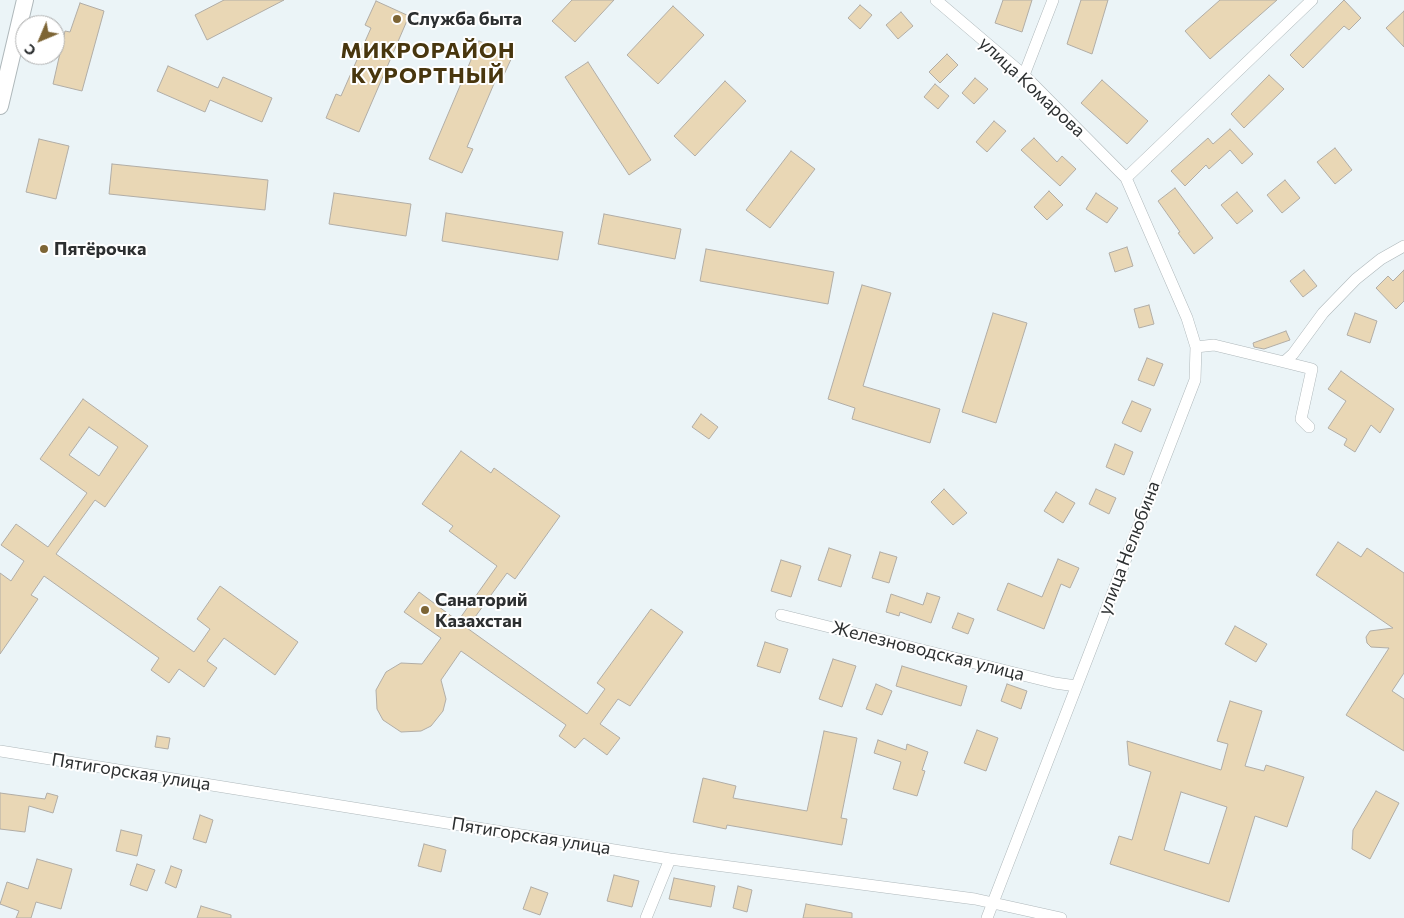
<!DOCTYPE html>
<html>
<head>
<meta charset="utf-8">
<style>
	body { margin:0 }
	#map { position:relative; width:1404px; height:918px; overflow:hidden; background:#ebf4f7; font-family:Commissioner,sans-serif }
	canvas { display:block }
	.north { position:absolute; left:15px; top:15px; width:50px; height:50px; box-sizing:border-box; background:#fff; border:1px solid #abacac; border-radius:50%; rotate:225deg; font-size:14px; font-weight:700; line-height:20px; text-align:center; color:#2c2f30 }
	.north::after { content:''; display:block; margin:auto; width:18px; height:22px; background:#7d6535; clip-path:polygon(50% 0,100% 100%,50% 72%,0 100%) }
</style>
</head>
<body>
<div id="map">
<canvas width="1404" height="918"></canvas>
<div class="north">С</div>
</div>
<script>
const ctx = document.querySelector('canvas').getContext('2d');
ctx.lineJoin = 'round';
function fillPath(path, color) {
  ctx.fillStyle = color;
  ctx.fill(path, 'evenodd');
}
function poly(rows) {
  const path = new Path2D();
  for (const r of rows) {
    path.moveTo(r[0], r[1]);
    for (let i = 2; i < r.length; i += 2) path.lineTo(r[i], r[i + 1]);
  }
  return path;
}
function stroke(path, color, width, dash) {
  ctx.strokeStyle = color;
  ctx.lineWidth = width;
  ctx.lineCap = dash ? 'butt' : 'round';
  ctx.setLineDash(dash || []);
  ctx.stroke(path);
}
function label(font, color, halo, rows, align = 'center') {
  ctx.font = font + ' Commissioner,sans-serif';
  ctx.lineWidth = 4;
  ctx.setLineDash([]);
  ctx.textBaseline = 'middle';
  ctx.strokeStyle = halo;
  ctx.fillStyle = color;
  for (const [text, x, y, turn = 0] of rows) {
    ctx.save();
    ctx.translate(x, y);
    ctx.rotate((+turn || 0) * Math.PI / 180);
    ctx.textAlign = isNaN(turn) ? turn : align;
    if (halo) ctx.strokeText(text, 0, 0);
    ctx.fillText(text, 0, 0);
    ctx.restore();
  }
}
const building = poly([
	[224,0,284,0,207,40,195,15,224,0],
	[572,0,614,0,575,42,552,21,572,0],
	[1003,0,1032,0,1022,32,995,23,1003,0],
	[1081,0,1108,0,1092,54,1067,44,1081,0],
	[1220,0,1277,0,1210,59,1185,31,1220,0],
	[1344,0,1361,18,1349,30,1344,26,1303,68,1290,55,1344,0],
	[376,1,409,16,359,132,326,118,336,94,341,96,371,28,365,25,376,1],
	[80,3,104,11,82,91,53,84,65,31,70,32,80,3],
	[860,5,872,15,860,29,848,18,860,5],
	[673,6,704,35,658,84,627,55,673,6],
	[1404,11,1404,47,1386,28,1404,11],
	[901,12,913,26,898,39,886,25,901,12],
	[479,41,513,55,501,81,496,79,467,147,473,149,462,173,429,159,479,41],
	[947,54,958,65,940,83,929,72,947,54],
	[588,62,651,160,629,175,565,77,588,62],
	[168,66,218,88,223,77,272,98,262,122,210,100,205,112,157,91,168,66],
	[1269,75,1284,89,1244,128,1231,114,1269,75],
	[975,78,988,89,974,104,962,93,975,78],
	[1102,80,1148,121,1127,144,1081,103,1102,80],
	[725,81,746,101,695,156,674,136,725,81],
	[935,84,949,96,938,109,924,97,935,84],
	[994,121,1006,131,987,152,976,142,994,121],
	[1230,129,1253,154,1242,164,1230,150,1209,169,1206,165,1185,186,1171,171,1208,138,1213,144,1230,129],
	[1034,138,1057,162,1062,156,1076,169,1060,186,1021,150,1034,138],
	[39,139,69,146,56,199,26,192,39,139],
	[1335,148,1352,170,1335,184,1317,162,1335,148],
	[791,151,815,169,770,228,746,210,791,151],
	[112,164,268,180,265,210,109,194,112,164],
	[1285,180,1300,198,1282,213,1267,195,1285,180],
	[1175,188,1213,238,1194,254,1178,233,1180,232,1158,201,1175,188],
	[1049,191,1063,205,1047,220,1034,207,1049,191],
	[1237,192,1253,211,1237,224,1221,205,1237,192],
	[334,193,411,204,406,236,329,224,334,193],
	[1096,193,1118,208,1107,223,1086,209,1096,193],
	[446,213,563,232,558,260,442,241,446,213],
	[604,214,681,229,675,259,598,244,604,214],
	[1127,247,1133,266,1115,272,1109,253,1127,247],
	[706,249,834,272,828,304,700,281,706,249],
	[1304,270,1317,286,1303,297,1290,281,1304,270],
	[1404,270,1404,301,1396,309,1376,288,1388,276,1393,281,1404,270],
	[862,285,891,293,863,386,940,409,930,443,852,419,855,408,828,399,862,285],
	[1149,305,1154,324,1139,328,1134,309,1149,305],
	[993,313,1027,323,996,423,962,412,993,313],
	[1355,313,1377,321,1370,343,1347,335,1355,313],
	[1286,331,1290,340,1264,349,1254,347,1253,343,1286,331],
	[1147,358,1163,364,1154,386,1138,380,1147,358],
	[1341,371,1394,409,1380,433,1371,425,1355,452,1344,445,1347,439,1328,428,1346,401,1328,389,1341,371],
	[83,399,148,446,105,507,95,500,56,554,194,652,210,629,197,619,220,586,298,642,275,675,224,638,207,661,217,668,204,687,179,669,169,683,151,670,159,658,44,576,31,595,38,599,0,654,0,573,11,581,24,561,1,545,16,524,48,547,87,493,40,459,83,399],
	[89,427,118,447,99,476,69,455,89,427],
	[1132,401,1151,409,1141,432,1122,423,1132,401],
	[701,414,718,427,709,439,692,427,701,414],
	[1115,444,1133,452,1124,475,1106,467,1115,444],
	[461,451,491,473,494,468,560,516,515,579,507,573,467,628,587,714,605,689,597,683,651,609,683,632,630,706,618,699,600,724,620,738,607,755,584,738,575,748,559,736,566,725,461,651,441,680,446,699,443,711,431,726,421,731,401,732,383,720,377,709,376,690,386,672,401,663,422,664,441,638,404,612,419,592,458,621,497,566,449,531,453,526,422,504,461,451],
	[944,489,967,513,953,525,931,502,944,489],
	[1096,489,1116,498,1109,514,1089,504,1096,489],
	[1056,492,1075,503,1063,523,1044,511,1056,492],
	[1338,542,1361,557,1367,548,1404,573,1404,673,1392,691,1404,699,1404,751,1346,715,1389,648,1371,647,1367,643,1366,637,1370,631,1393,628,1316,575,1338,542],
	[829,548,851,555,841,587,818,580,829,548],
	[880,552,897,557,889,583,872,578,880,552],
	[1058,559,1079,568,1070,588,1061,584,1044,629,997,610,1008,583,1042,597,1058,559],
	[781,560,801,566,791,597,771,591,781,560],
	[927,593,940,597,931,623,900,612,899,616,886,612,891,594,923,605,927,593],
	[958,613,974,619,968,634,952,628,958,613],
	[1235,626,1267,644,1256,662,1225,644,1235,626],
	[765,642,788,649,780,673,757,666,765,642],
	[833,659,856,666,842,707,819,699,833,659],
	[902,666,967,686,961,706,896,686,902,666],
	[876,684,892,691,882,715,866,709,876,684],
	[1007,684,1027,691,1021,709,1001,701,1007,684],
	[1230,701,1262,711,1245,766,1264,771,1266,765,1304,777,1287,827,1255,816,1229,902,1110,864,1119,836,1132,840,1151,772,1129,765,1127,741,1221,770,1228,744,1217,741,1230,701],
	[1181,792,1227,807,1209,864,1164,850,1181,792],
	[977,730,998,738,986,771,964,763,977,730],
	[824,731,857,738,841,818,847,819,842,845,727,825,726,829,693,822,703,778,736,786,733,798,807,811,824,731],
	[157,736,170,738,168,749,155,747,157,736],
	[878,740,906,750,907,744,928,752,922,770,925,771,917,796,893,789,901,762,874,753,878,740],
	[1376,791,1399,803,1370,859,1352,849,1353,830,1376,791],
	[0,793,45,799,47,793,58,796,53,813,29,806,25,832,0,829,0,793],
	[200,815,213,820,206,843,193,839,200,815],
	[121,830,142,835,137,856,116,851,121,830],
	[424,844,446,850,441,872,418,866,424,844],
	[37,859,72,869,61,909,36,902,31,918,16,918,19,911,0,904,7,882,28,889,37,859],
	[137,864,155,870,147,891,130,885,137,864],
	[171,866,182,870,176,888,165,883,171,866],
	[614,875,639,881,632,907,607,901,614,875],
	[674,878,715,886,711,907,669,899,674,878],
	[738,886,752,890,747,912,733,908,738,886],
	[531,887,548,893,540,915,523,909,531,887],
	[806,904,852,913,852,918,803,918,806,904],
	[201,906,231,915,231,918,197,918,201,906]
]);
const street = poly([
	[936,0,1024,75,1126,178,1187,318,1196,347,1195,380,987,918],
	[1024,75,1053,0],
	[1126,178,1312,0],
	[1196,347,1214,345,1284,362,1293,354,1323,313,1356,279,1381,259,1404,246],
	[1284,362,1312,369,1301,419,1309,427],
	[781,615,1055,683,1076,686],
	[0,751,670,859,975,899,1061,918],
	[646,918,670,859]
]);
const secondary = poly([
	[0,106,25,0]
]);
const markers = [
	[397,19,5,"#7d6535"],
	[44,249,5,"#7d6535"],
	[425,610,5,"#7d6535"]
];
const poiNames = [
	["Служба быта",407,19],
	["Пятёрочка",54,249],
	["Санаторий",435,600],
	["Казахстан",435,621]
];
const streetNames = [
	["улица Комарова",1032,87,43],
	["улица Нелюбина",1129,548,-69],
	["Железноводская улица",928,651,14],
	["Пятигорская улица",131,772,9],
	["Пятигорская улица",531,836,9]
];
const districtNames = [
	["МИКРОРАЙОН",428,51],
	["КУРОРТНЫЙ",428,76]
];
fillPath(building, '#e9d7b5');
stroke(building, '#b1ada6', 1);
stroke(street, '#afb8bb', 12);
stroke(secondary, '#afb8bb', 18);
stroke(street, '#fff', 11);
stroke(secondary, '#fff', 16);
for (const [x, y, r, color] of markers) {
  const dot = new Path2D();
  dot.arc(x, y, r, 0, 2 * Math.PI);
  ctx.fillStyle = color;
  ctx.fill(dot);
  stroke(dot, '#fff', 2);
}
label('bold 18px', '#2c2f30', '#fff', poiNames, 'left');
label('18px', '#2c2f30', '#fff', streetNames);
ctx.letterSpacing = '1px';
label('bold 22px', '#48360e', '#fff', districtNames);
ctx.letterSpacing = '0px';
</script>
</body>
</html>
